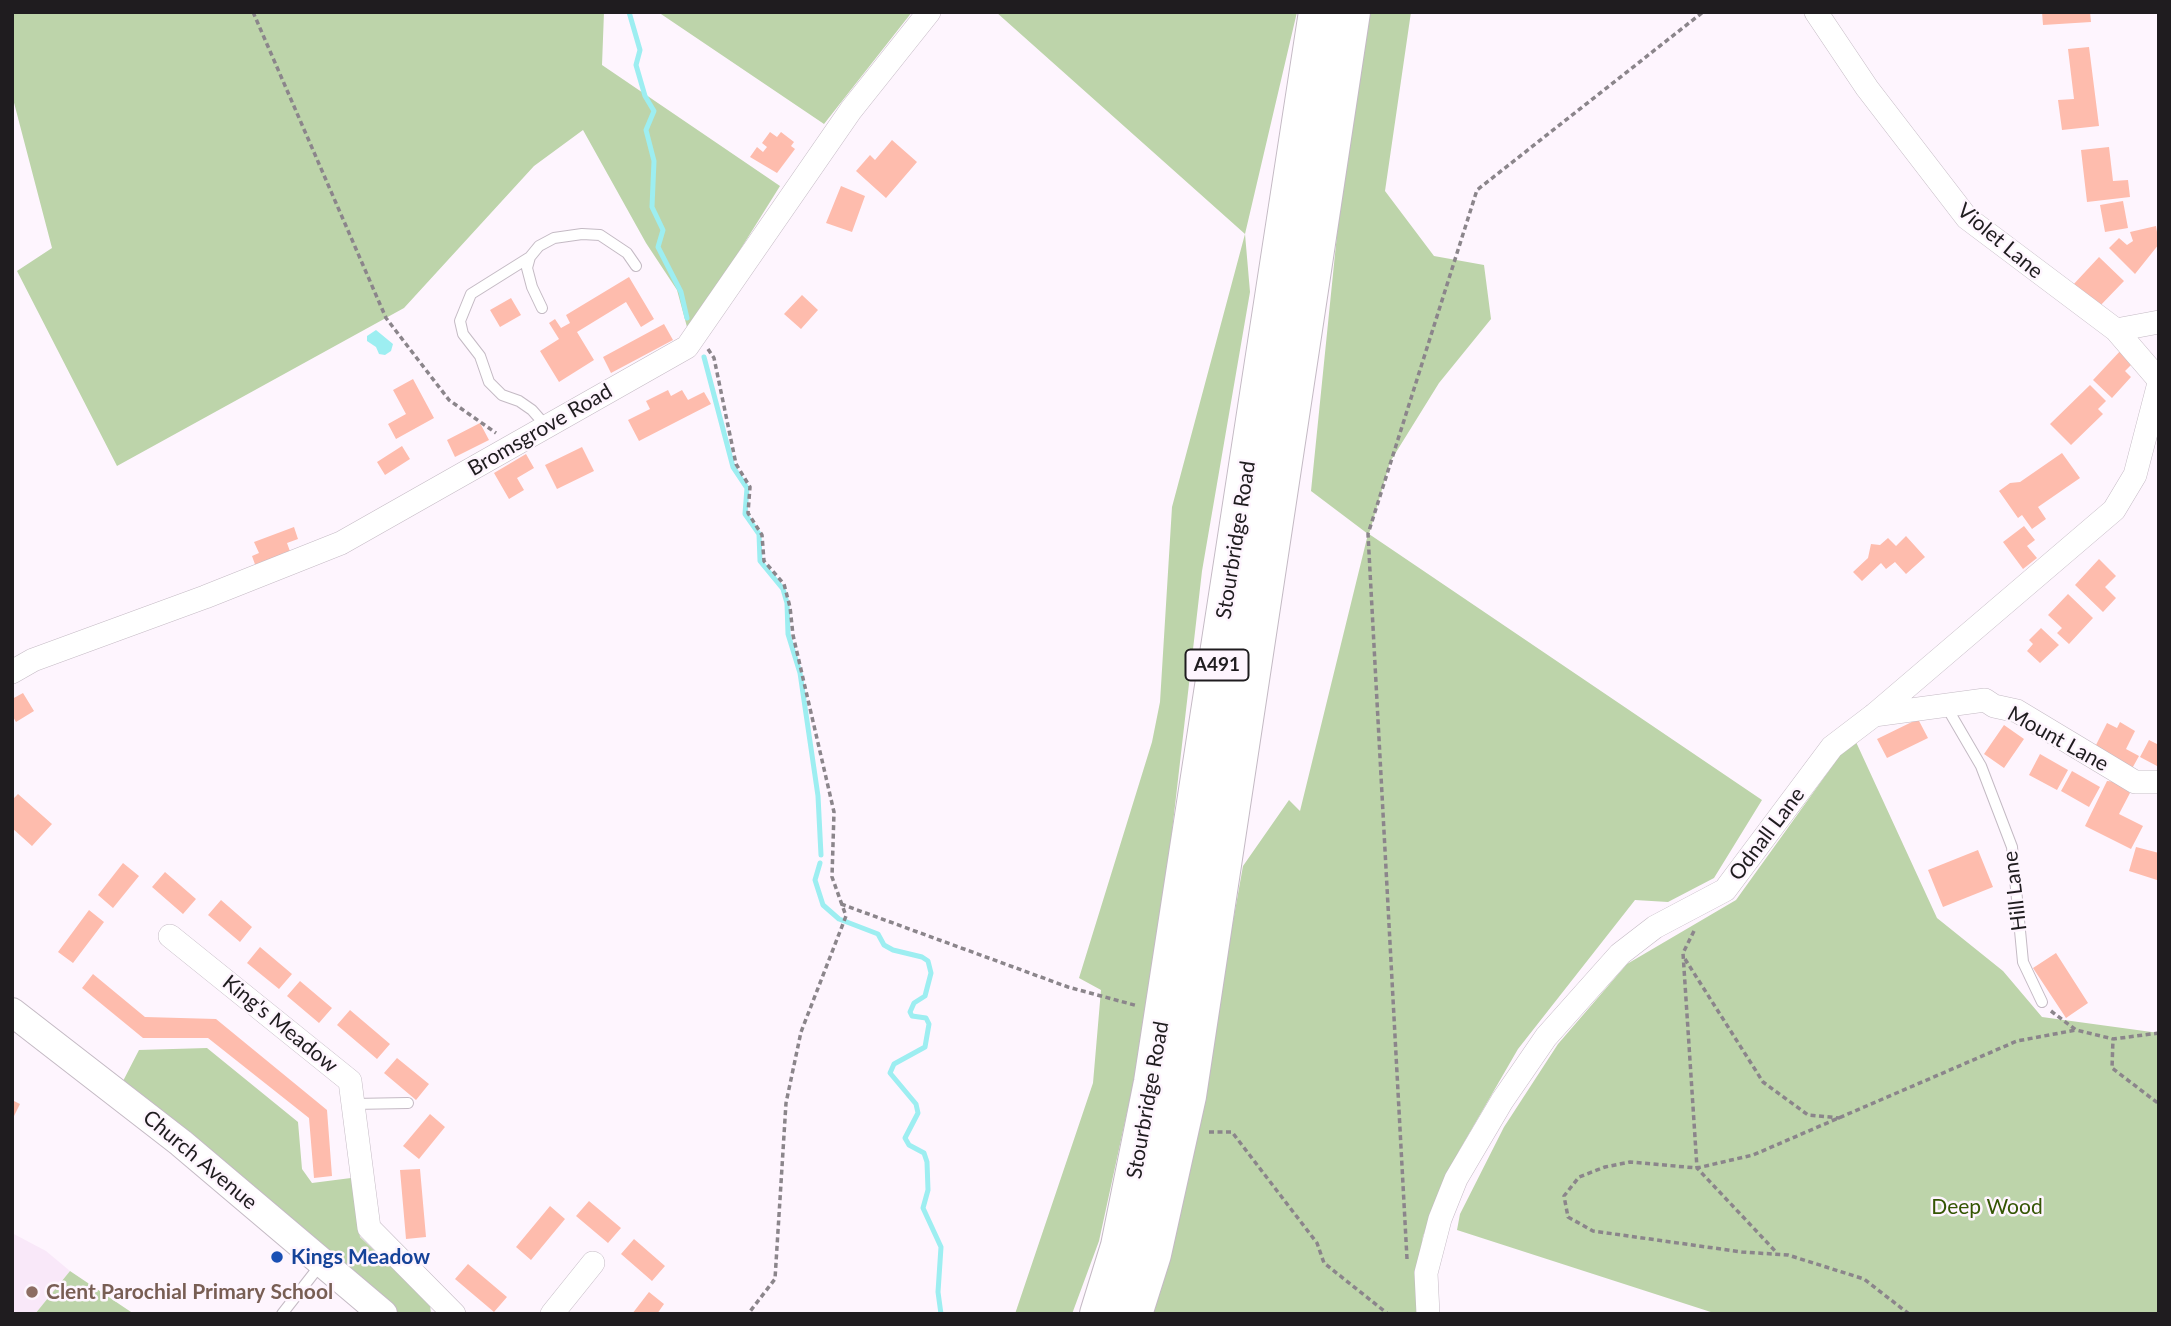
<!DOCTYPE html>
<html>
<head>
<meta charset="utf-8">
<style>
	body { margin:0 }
	#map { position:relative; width:2171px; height:1326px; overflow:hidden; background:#fef5fe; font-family:Lato,sans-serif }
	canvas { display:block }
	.frame { position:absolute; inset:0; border:14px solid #1f1c1f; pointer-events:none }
</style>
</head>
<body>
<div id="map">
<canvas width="2171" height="1326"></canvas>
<div class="frame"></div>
</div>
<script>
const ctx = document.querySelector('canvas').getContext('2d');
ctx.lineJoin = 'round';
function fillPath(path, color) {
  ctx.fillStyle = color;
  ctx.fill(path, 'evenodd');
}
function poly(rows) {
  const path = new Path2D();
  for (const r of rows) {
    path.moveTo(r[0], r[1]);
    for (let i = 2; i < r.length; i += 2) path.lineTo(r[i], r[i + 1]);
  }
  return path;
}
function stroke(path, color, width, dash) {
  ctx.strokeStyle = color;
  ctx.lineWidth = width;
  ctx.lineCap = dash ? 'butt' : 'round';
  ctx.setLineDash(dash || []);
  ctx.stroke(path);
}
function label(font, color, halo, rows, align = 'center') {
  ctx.font = font + ' Lato,sans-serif';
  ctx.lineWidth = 5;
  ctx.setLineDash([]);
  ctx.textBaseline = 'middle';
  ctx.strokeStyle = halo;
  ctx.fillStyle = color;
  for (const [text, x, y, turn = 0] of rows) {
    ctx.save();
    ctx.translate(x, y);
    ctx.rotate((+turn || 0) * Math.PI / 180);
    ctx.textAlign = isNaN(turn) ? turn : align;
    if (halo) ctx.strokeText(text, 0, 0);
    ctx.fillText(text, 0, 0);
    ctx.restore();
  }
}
const built = poly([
	[12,1233,46,1251,70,1271,35,1314,12,1314]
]);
const green = poly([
	[12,12,604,12,602,65,780,186,720,282,687,327,677,290,646,243,583,130,534,166,404,308,117,466,17,271,52,248,12,95],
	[658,12,912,12,824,124],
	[996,12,1297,12,1245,234,1250,292,1202,571,1154,988,1099,1241,1072,1314,1015,1314,1093,1083,1101,990,1079,978,1152,742,1160,702,1172,507,1245,234],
	[1367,12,1411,12,1385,191,1434,256,1484,265,1491,319,1439,383,1390,462,1369,534,1762,800,1714,878,1668,902,1635,900,1518,1049,1459,1151,1423,1236,1416,1280,1420,1314,1146,1314,1201,1101,1243,866,1289,800,1300,811,1368,534,1311,491,1340,205],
	[1856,742,1937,918,2003,971,2042,1017,2159,1033,2159,1314,1717,1314,1457,1230,1460,1214,1504,1127,1558,1044,1627,964,1736,900,1846,747],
	[207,1048,298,1122,302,1169,312,1183,351,1178,360,1237,430,1304,431,1314,397,1314,176,1122,122,1083,139,1050],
	[70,1271,134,1314,35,1314]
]);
const water = poly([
	[376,330,393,344,391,351,385,355,379,354,376,347,367,341,367,336]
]);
const stream = poly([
	[629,12,640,50,636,65,645,96,654,111,646,130,654,161,652,207,663,230,658,247,681,292,687,318],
	[704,357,733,467,747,488,745,514,759,534,760,561,783,589,787,603,788,634,800,673,818,796,821,855],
	[820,863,815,880,823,905,839,919,878,934,884,945,893,950,922,957,928,961,931,973,925,996,914,1003,910,1012,912,1016,926,1018,929,1024,925,1047,894,1064,890,1073,916,1104,918,1113,905,1138,909,1145,924,1153,927,1162,928,1190,923,1208,941,1247,938,1292,941,1314]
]);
const building = poly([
	[2042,12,2090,12,2091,22,2043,25],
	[2089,47,2099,126,2062,130,2058,100,2074,99,2068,49],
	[770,132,777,137,781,132,794,142,791,146,795,149,777,173,750,157,757,147,763,152,767,147,762,143],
	[892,140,917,162,886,198,856,171,870,155,875,160],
	[2109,147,2113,181,2128,180,2130,197,2087,202,2081,150],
	[841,186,865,196,852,232,826,223],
	[2123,201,2128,228,2105,232,2100,205],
	[2156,226,2159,244,2135,274,2109,248,2119,238,2127,245,2133,241,2130,232],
	[2099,257,2124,281,2097,309,2072,286],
	[629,277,654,319,641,327,626,302,577,332,594,360,559,382,540,351,559,339,549,323,555,319,561,328,570,323,566,315],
	[802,295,818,310,801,329,784,314],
	[511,298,521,315,500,327,490,310],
	[664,324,673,340,611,373,603,357],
	[2123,348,2136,360,2125,371,2131,377,2112,398,2093,380],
	[413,379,434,418,396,439,388,424,406,414,393,390],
	[2090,385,2106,401,2098,409,2103,414,2071,445,2050,424],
	[668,390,671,396,682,390,688,400,704,392,711,404,639,441,628,420,650,409,646,401],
	[480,423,489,440,455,457,447,440],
	[402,446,410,459,385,475,377,462],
	[582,447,594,471,557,489,545,465],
	[2062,453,2080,478,2038,507,2046,519,2032,529,2022,515,2018,518,1999,491,2010,483,2020,482],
	[526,454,534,468,517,478,524,490,509,499,494,473],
	[2024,526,2035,540,2027,546,2037,558,2023,569,2003,542],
	[294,527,298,539,287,543,292,557,257,570,252,556,259,553,254,542],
	[1906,536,1925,557,1906,574,1895,562,1886,569,1881,563,1862,581,1853,572,1868,558,1871,544,1880,545,1888,538,1896,546],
	[2099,559,2116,576,2105,587,2116,598,2103,612,2075,585],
	[2068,594,2093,618,2069,644,2057,633,2062,628,2048,615],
	[2041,628,2059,645,2040,663,2027,651,2033,644,2029,640],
	[23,693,34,711,16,722,12,715,12,699],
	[1918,719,1928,738,1887,758,1877,739],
	[2120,722,2135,731,2126,749,2139,756,2129,774,2092,753,2107,723,2117,728],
	[2004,725,2024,739,2004,768,1984,754],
	[2149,740,2159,745,2157,766,2140,757],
	[2040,754,2068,770,2057,790,2029,775],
	[2072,771,2100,787,2089,807,2061,791],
	[2107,781,2118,782,2130,793,2119,814,2143,826,2131,849,2085,826],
	[18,794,52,824,32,846,12,828,12,800],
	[2136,847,2159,853,2157,880,2129,871],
	[1978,850,1993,887,1943,907,1928,870],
	[123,863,139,876,113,908,98,895],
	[165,872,196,899,183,914,152,887],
	[221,900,252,927,240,942,208,915],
	[89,910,104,922,73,963,58,952],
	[260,947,292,974,279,989,247,963],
	[2056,953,2088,1003,2066,1018,2033,968],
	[93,974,145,1017,216,1019,327,1110,332,1176,314,1178,309,1118,208,1038,143,1038,82,988],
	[300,981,332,1008,319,1023,287,996],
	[350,1010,390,1044,377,1059,337,1025],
	[397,1058,429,1084,416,1100,384,1073],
	[12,1100,20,1104,12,1120],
	[430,1114,445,1127,419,1159,403,1146],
	[420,1169,426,1237,406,1239,400,1170],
	[589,1201,621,1228,608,1243,576,1216],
	[550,1206,565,1219,531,1260,516,1247],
	[634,1239,665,1266,652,1281,621,1254],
	[468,1264,507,1297,494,1312,455,1279],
	[649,1292,664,1304,657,1314,632,1314]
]);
const path = poly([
	[253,12,386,318,449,400,496,433],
	[708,349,714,358,736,464,750,487,748,513,762,535,764,561,784,584,790,607,793,635,834,812,832,877,846,916,801,1032,786,1103,775,1279,748,1314],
	[841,904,1068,987,1138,1006],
	[1694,931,1683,953,1697,1168,1777,1253],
	[1685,959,1763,1082,1808,1115,1840,1118],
	[2051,1011,2076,1030,2113,1039],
	[2159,1033,2113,1039,2112,1068,2159,1104],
	[1209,1132,1232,1132,1317,1243,1324,1263,1388,1314],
	[1407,1259,1368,534,1477,190,1703,12],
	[1909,1314,1864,1279,1788,1255,1742,1252,1593,1231,1568,1217,1564,1196,1579,1177,1605,1167,1630,1162,1697,1168,1753,1155,2017,1041,2076,1030]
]);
const service = poly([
	[530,257,471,294,460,321,463,334,480,356,489,382,502,395,519,401,532,410,546,426],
	[542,308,532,287,527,268,530,257,539,246,554,238,582,234,600,235,627,253,636,266],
	[1946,706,1981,766,2012,847,2023,962,2042,1002],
	[353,1104,408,1103],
	[282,1314,321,1264]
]);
const minor = poly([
	[1816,12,1867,88,1967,218,2116,330,2159,380],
	[2116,330,2159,322],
	[12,672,33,660,205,597,341,543,687,347,851,110,929,12],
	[1874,715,1985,700,1994,706,2017,711,2135,782,2159,782],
	[170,936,350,1081,369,1228,454,1314],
	[552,1314,593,1263],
	[1428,1314,1426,1273,1440,1219,1456,1179,1502,1101,1546,1037,1620,954,1655,927,1725,890,1832,747,1874,715,2114,510,2135,475,2159,383]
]);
const tertiary = poly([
	[12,1012,181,1143,383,1314]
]);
const trunk = poly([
	[1099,1314,1120,1246,1153,1082,1318,12],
	[1133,1314,1152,1254,1187,1096,1351,12]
]);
const markers = [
	[277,1257,7,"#1a4fb4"],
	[32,1292,7,"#8d6e63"]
];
const shields = [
	[1217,665,63]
];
const shieldNames = [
	["A491",1217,665]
];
const streetNames = [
	["Violet Lane",2000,241,40],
	["Bromsgrove Road",540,430,-30],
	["Stourbridge Road",1236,540,-81],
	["Mount Lane",2058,739,29],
	["Odnall Lane",1767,834,-53],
	["Hill Lane",2015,891,-97],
	["King's Meadow",280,1024,39],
	["Stourbridge Road",1148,1100,-80],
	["Church Avenue",200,1160,40]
];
const parkNames = [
	["Deep Wood",1987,1207]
];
const transitNames = [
	["Kings Meadow",291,1257]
];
const educationNames = [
	["Clent Parochial Primary School",46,1292]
];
fillPath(built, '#f9e8f9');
fillPath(green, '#bdd4aa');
fillPath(water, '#9deef1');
stroke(stream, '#9deef1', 5);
fillPath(building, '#febcad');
stroke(service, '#c4bac4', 12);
stroke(minor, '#c4bac4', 24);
stroke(tertiary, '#c4bac4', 30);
stroke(trunk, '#c4bac4', 40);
stroke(path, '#8b858b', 3.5, [5, 3.5]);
stroke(service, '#fff', 10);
stroke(minor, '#fff', 23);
stroke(tertiary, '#fff', 28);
stroke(trunk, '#fff', 38);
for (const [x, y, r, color] of markers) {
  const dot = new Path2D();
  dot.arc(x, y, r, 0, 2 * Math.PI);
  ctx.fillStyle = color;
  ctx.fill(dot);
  stroke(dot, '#fef5fe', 2.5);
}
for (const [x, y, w] of shields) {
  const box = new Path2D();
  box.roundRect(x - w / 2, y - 15.5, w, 31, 5);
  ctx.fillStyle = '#fef5fe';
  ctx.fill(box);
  stroke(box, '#1f1c1f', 2);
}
label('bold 19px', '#1f1c1f', null, shieldNames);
label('21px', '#1f1c1f', '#fef5fe', streetNames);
label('21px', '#345503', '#fef5fe', parkNames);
label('bold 21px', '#164399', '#fef5fe', transitNames, 'left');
label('bold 21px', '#785e54', '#fef5fe', educationNames, 'left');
</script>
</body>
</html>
